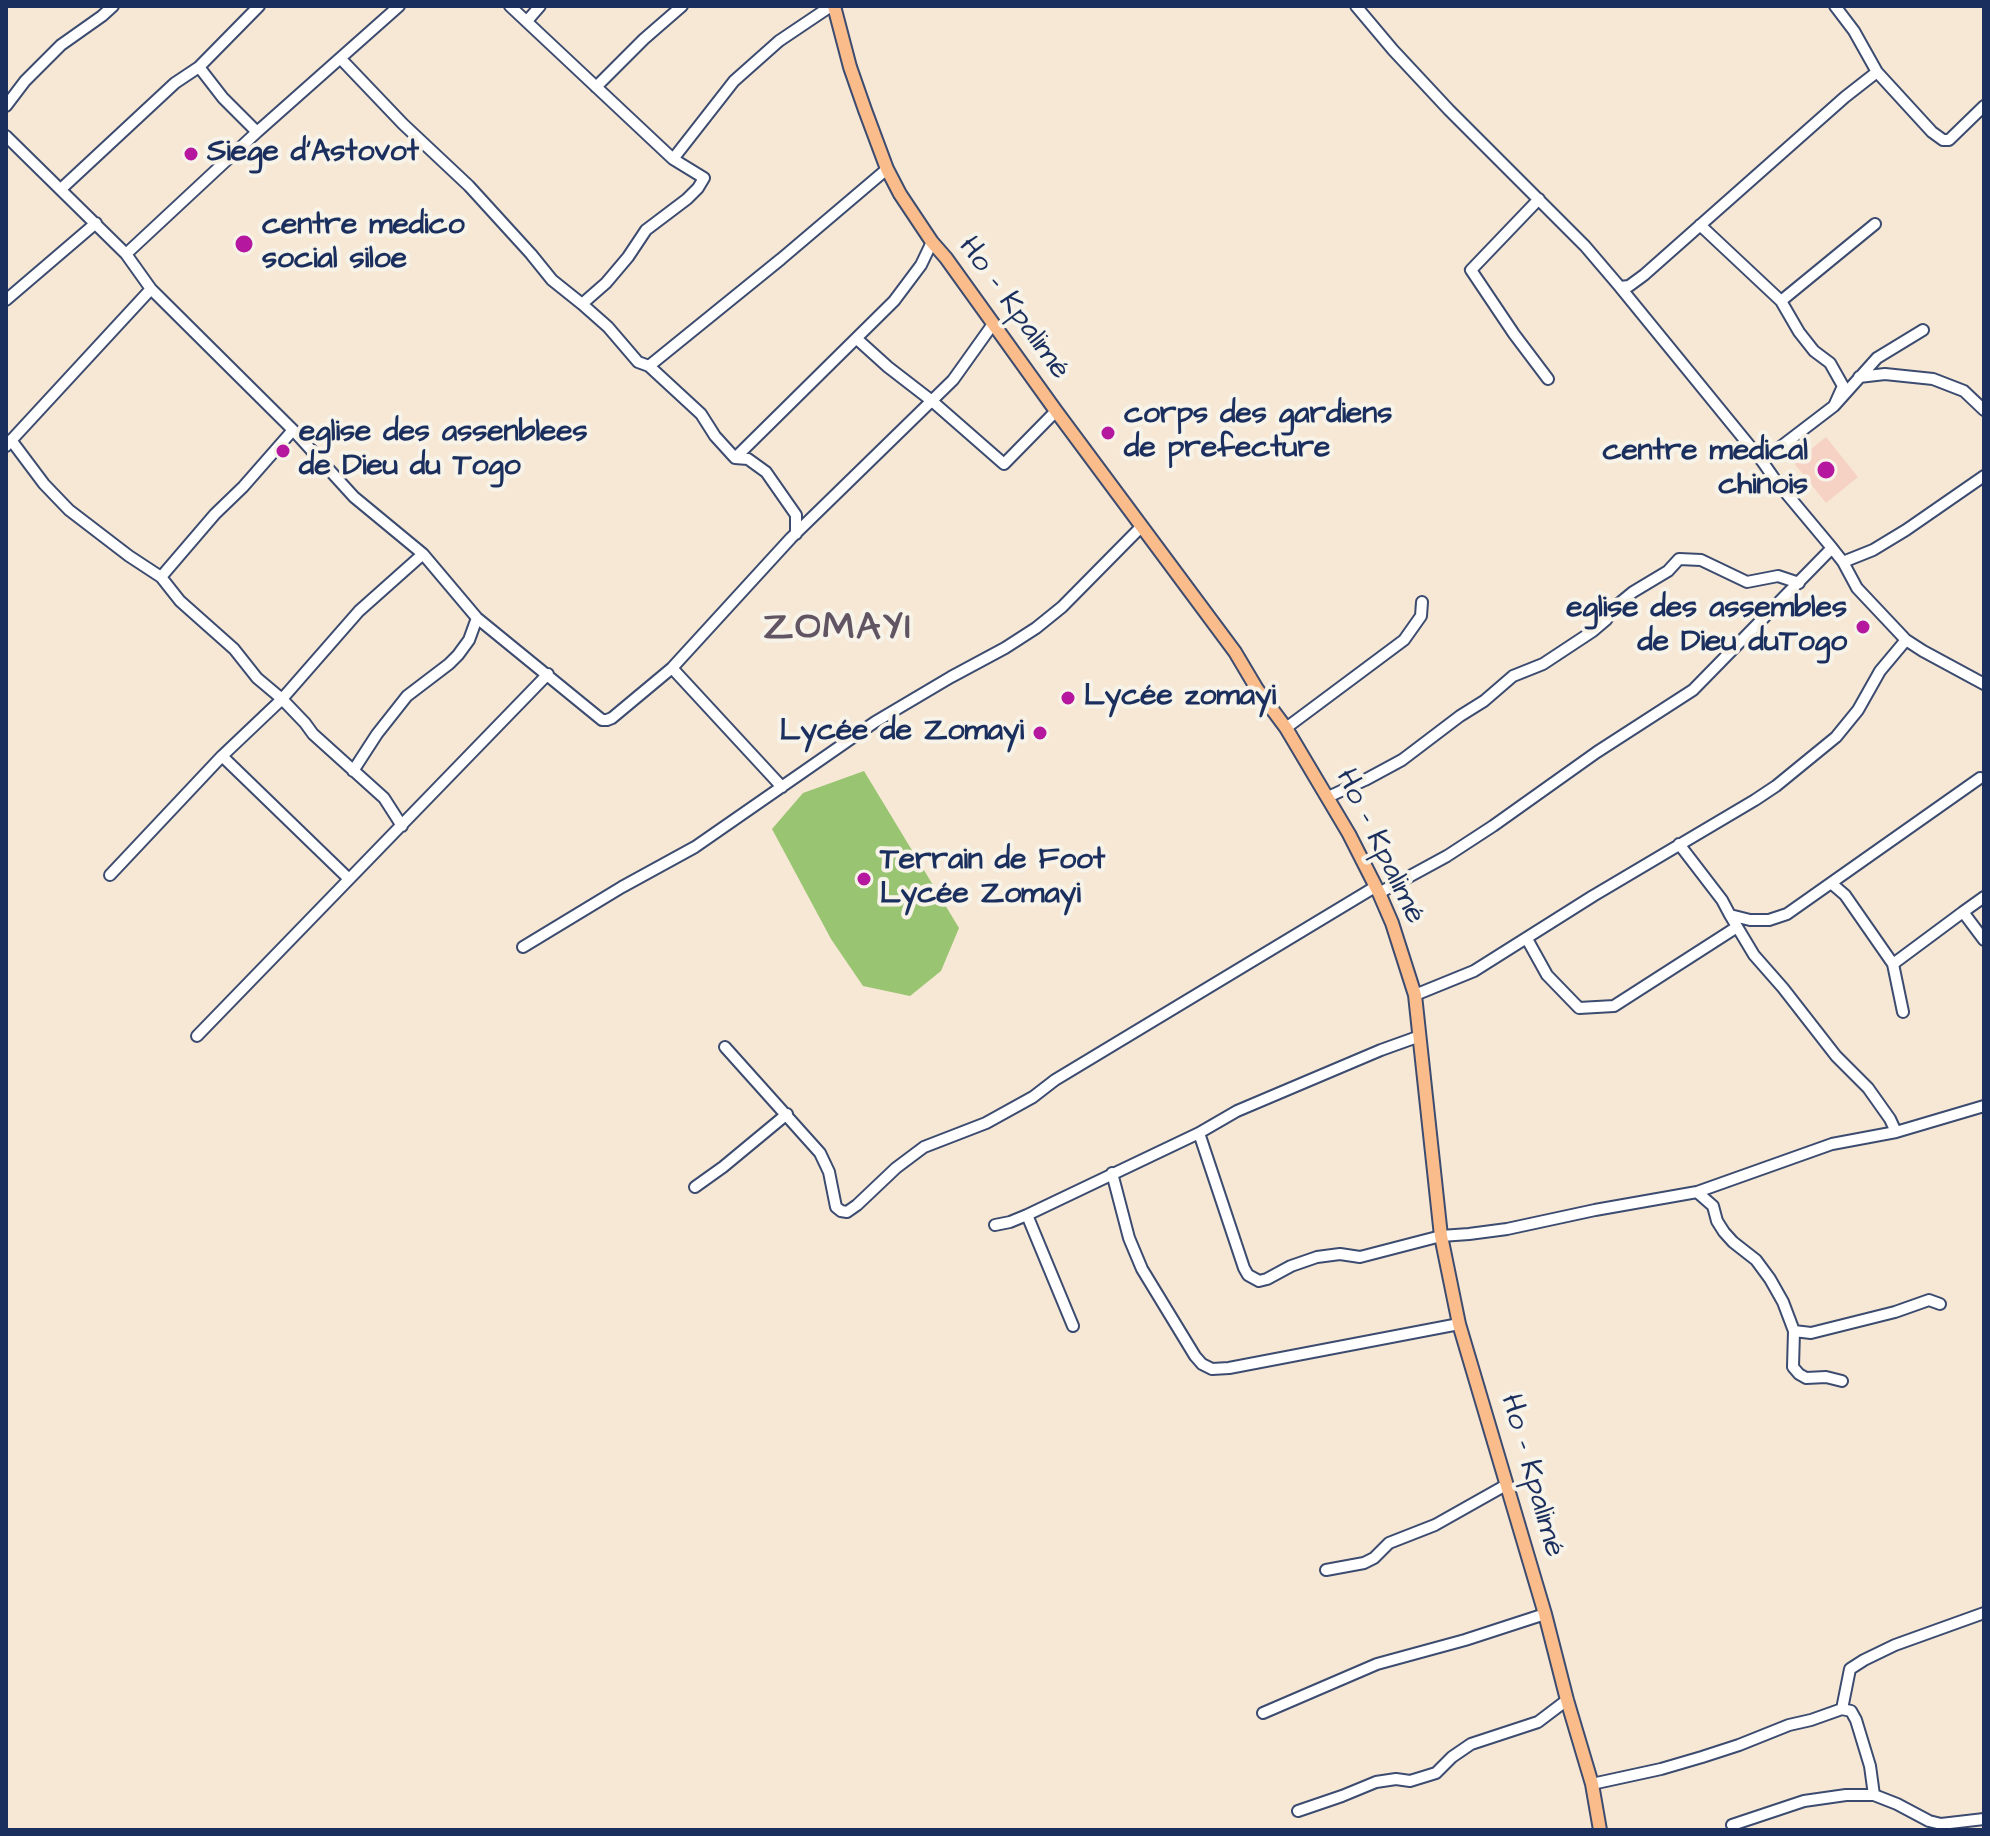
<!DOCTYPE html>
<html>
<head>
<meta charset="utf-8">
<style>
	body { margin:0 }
	#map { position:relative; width:1990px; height:1836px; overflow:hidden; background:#f6e8d5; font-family:"Architects Daughter",sans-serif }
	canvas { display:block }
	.frame { position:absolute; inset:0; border:8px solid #1b2f5e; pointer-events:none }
</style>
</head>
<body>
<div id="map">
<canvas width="1990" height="1836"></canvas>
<div class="frame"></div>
</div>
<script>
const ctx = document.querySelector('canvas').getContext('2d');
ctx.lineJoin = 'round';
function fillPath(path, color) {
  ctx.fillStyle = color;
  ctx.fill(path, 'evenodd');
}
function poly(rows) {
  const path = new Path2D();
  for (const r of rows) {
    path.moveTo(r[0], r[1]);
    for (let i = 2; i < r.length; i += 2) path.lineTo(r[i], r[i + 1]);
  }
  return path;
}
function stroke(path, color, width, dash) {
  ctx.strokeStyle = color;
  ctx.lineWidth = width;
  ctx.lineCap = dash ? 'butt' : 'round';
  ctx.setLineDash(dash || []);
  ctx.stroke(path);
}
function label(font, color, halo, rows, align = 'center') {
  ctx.font = font + ' "Architects Daughter",sans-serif';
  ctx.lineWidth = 8;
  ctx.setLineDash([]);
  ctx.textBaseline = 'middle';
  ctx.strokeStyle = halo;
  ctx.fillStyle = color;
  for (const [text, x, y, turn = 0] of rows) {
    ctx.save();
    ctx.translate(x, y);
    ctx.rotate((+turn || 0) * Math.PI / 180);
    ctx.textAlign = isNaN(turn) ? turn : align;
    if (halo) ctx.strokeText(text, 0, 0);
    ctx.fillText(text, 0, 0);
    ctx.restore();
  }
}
const built = poly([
	[1826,437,1858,477,1826,503,1794,463]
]);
const green = poly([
	[864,771,959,928,941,971,910,996,863,986,831,939,772,829,803,793]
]);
const minor = poly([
	[510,6,673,159,704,178,698,188,687,199,646,230,628,257,606,283,582,304],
	[1356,6,1393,50,1449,110,1585,246,1620,287,1762,461,1776,481,1832,548,1843,562,1857,588,1906,640,1923,651,1984,684],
	[1835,6,1854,31,1877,72],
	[527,21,540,6],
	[341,59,403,124,469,186,531,254,552,280,582,304,608,327,638,362,649,366,701,414,715,436,735,458,748,459,766,472,796,515,796,534],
	[199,67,223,98,257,132],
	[596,87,644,39,682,6],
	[6,106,25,81,61,45,102,16,113,6],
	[6,136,126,254,151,289,293,430,354,497,423,554,477,618,602,720,607,720,612,718,672,668,791,538,953,380,993,324],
	[673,159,734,81,779,41,831,6],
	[61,189,175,83,199,67,259,6],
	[1539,199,1471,270,1514,334,1548,379],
	[1700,225,1781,301,1799,332,1814,351,1830,363,1843,386,1834,406],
	[126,254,257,132,399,6],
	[1620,287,1629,286,1644,275,1845,97,1877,72,1932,132,1943,140,1949,140,1984,106],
	[6,300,96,223],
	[1781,301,1875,224],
	[857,339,888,367,932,401,1004,464,1056,411],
	[649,366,781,259,887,169],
	[1859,377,1885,374,1933,379,1964,391,1984,410],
	[11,440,44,484,69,510,129,556,161,577,180,601,234,649,257,678,282,699,305,723,313,734,384,798,402,826],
	[6,446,151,289],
	[735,458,894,301,921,265,932,242],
	[1762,461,1834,406,1877,358,1923,330],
	[1843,562,1873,550,1906,530,1984,476],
	[161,577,215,514,243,487,293,430],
	[672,668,782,787],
	[1286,728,1404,640,1421,616,1422,602],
	[222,756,349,879],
	[353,771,377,734,407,696,449,664,458,655,469,640,477,618],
	[1328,797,1365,780,1402,760,1460,716,1484,701,1513,676,1543,664,1593,631,1606,620,1616,606,1633,592,1668,571,1679,559,1701,560,1747,582,1778,576,1799,583],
	[1679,844,1722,900,1730,915,1750,920,1769,920,1787,914,1980,778],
	[110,875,222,756,282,699,359,611,423,554],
	[1831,883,1845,895,1893,964,1903,1012],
	[1379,893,1447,856,1493,826,1597,752,1693,690,1832,548],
	[1963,912,1984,897],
	[1730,915,1754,955,1783,988,1836,1056,1868,1088,1890,1119,1896,1132],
	[1527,939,1547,975,1579,1008,1614,1006,1737,927],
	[523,947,622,887,695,847,875,722,951,677,1005,648,1036,628,1062,607,1142,526],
	[1893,964,1963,912,1984,940],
	[1415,995,1474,971,1593,896,1755,800,1776,786,1836,737,1858,710,1880,671,1906,640],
	[197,1036,548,674],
	[725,1047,820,1153,829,1172,836,1207,841,1211,847,1212,857,1205,896,1168,924,1147,986,1123,1033,1097,1055,1080,1375,887],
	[1199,1133,1244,1268,1248,1275,1259,1281,1267,1279,1291,1266,1317,1257,1340,1254,1360,1257,1441,1236,1469,1234,1507,1229,1595,1210,1697,1192,1832,1144,1896,1132,1984,1106],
	[1112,1173,1129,1238,1142,1269,1195,1356,1202,1364,1212,1369,1229,1368,1459,1324],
	[695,1187,723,1167,787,1114],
	[1697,1192,1713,1206,1717,1221,1724,1232,1733,1242,1756,1260,1770,1279,1783,1302,1794,1331,1793,1367,1799,1374,1806,1378,1826,1377,1842,1381],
	[1027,1215,1073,1326],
	[995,1225,1010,1222,1027,1215,1199,1133,1237,1111,1381,1050,1420,1036],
	[1794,1331,1811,1333,1895,1312,1929,1300,1940,1304],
	[1326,1570,1364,1563,1374,1558,1389,1543,1435,1525,1506,1485],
	[1263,1713,1377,1664,1465,1640,1545,1614],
	[1592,1784,1661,1769,1702,1757,1739,1745,1789,1725,1811,1720,1842,1709,1850,1669,1864,1660,1895,1645,1984,1613],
	[1874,1795,1897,1804,1929,1821,1941,1824,1984,1819],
	[1298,1811,1342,1796,1376,1782,1396,1779,1410,1781,1436,1773,1452,1757,1471,1744,1538,1722,1567,1700],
	[1732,1825,1804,1801,1846,1795,1874,1795,1870,1766,1856,1720,1851,1711,1842,1709]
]);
const major = poly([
	[834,6,850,67,865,110,887,169,900,194,932,242,946,258,1056,411,1235,652,1257,689,1286,728,1349,834,1379,893,1392,923,1415,995,1441,1236,1459,1324,1545,1614,1567,1700,1592,1784,1600,1830]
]);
const markers = [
	[191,154,8,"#b5179e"],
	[244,244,10,"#b5179e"],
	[1108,433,8,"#b5179e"],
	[283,451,8,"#b5179e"],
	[1826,470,10,"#b5179e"],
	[1863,627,8,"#b5179e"],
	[1068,698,8,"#b5179e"],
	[1040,733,8,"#b5179e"],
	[864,879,8,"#b5179e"]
];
const poiNames = [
	["Siege d'Astovot",207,154],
	["centre medico",262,227],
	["social siloe",262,261],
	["corps des gardiens",1124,416],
	["de prefecture",1124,450],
	["eglise des assenblees",299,434],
	["de Dieu du Togo",299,468],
	["centre medical",1808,453,"right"],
	["chinois",1808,487,"right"],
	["eglise des assembles",1847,610,"right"],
	["de Dieu duTogo",1847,644,"right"],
	["Lycée zomayi",1084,698],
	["Lycée de Zomayi",1024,733,"right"],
	["Terrain de Foot",880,862],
	["Lycée Zomayi",880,896]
];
const streetNames = [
	["Ho - Kpalimé",1013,309,54],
	["Ho - Kpalimé",1379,847,64],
	["Ho - Kpalimé",1531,1476,74]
];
const districtNames = [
	["ZOMAYI",838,630]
];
fillPath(built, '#f6d2c4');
fillPath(green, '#99c471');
stroke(minor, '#3c4b70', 14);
stroke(major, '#3c4b70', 16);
stroke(minor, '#fff', 10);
stroke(major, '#f9bc8a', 12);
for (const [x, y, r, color] of markers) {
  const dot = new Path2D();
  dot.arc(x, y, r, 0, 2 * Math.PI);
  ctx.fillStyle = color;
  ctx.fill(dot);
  stroke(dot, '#f7f3e8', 3);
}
label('bold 30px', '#1b2f5e', '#f7f3e8', poiNames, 'left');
label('30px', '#1b2f5e', '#f7f3e8', streetNames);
ctx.letterSpacing = '2px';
label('bold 38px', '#625563', '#f7f3e8', districtNames);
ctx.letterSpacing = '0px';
</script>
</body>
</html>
